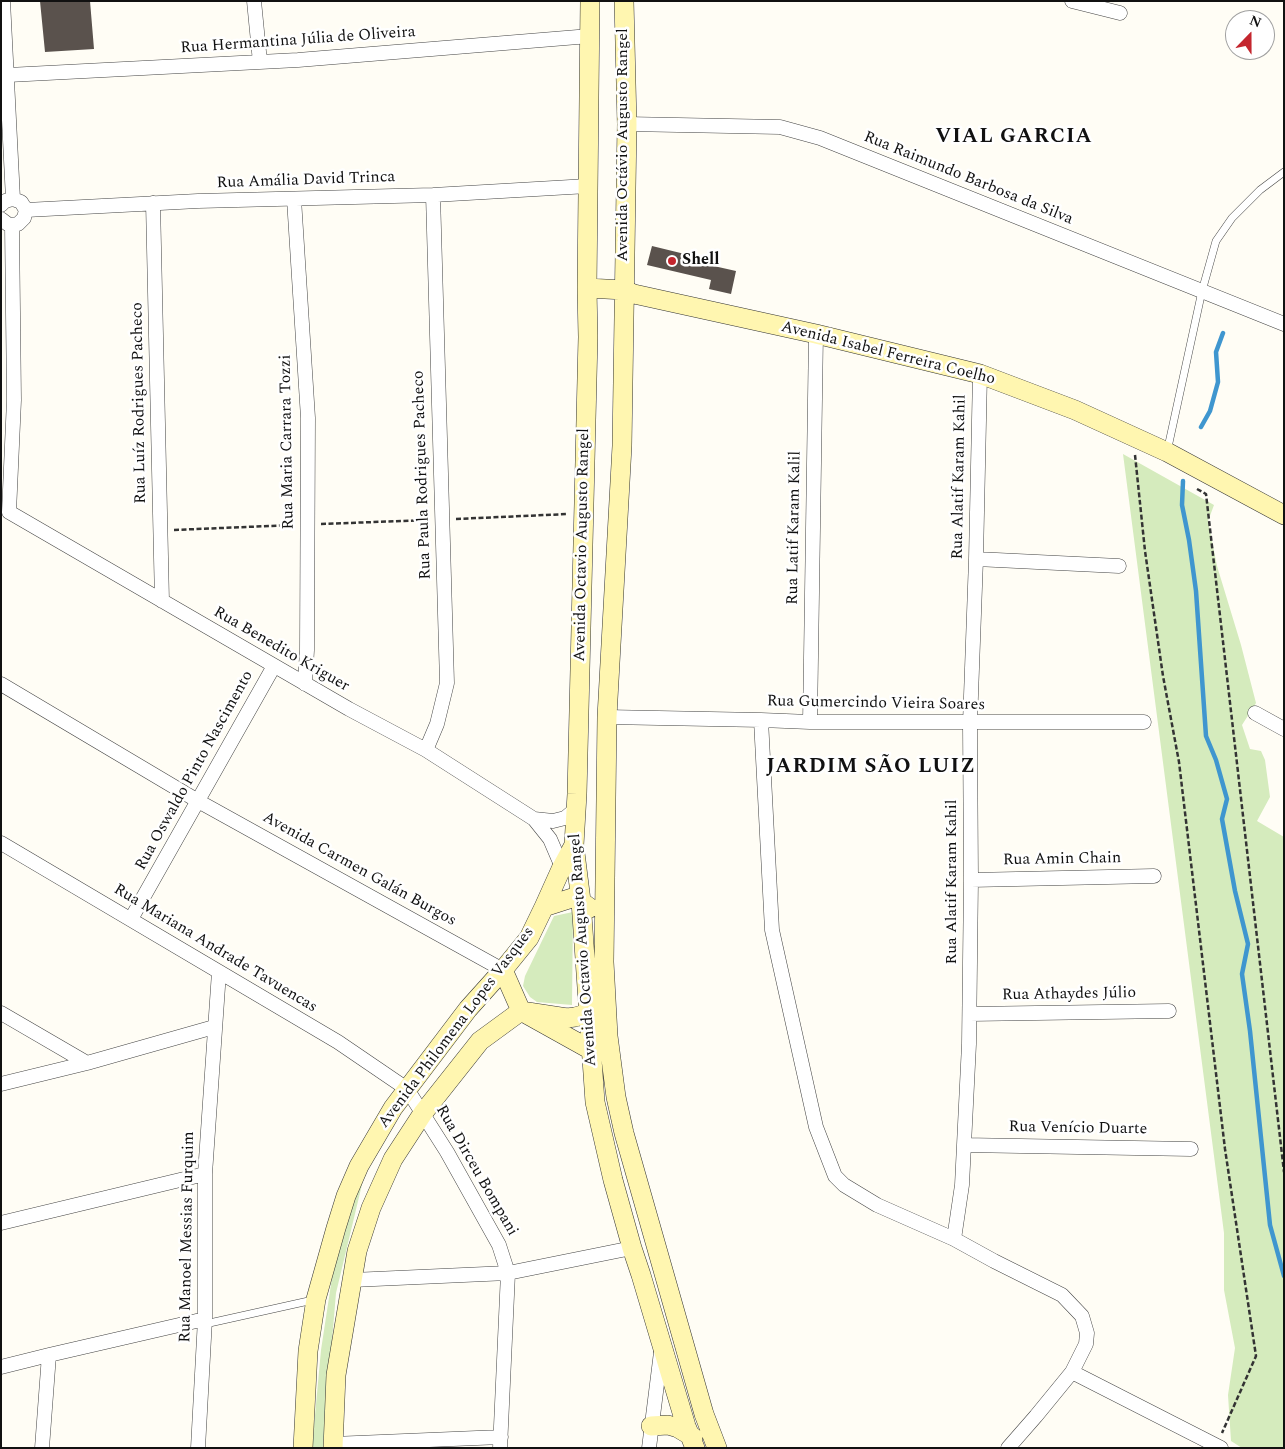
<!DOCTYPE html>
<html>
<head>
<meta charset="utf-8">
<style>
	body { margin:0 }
	#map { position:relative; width:1285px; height:1449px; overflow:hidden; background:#fffdf5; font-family:Spectral,serif }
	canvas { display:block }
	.frame { position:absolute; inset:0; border:2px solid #111; pointer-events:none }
	.north { position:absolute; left:1225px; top:10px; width:50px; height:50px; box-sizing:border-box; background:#fff; border:1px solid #a0a0a0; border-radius:50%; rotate:22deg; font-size:14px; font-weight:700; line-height:20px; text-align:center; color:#111 }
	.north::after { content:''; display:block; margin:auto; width:18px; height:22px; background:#c4262e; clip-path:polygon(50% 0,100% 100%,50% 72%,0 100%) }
</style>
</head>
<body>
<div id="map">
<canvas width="1285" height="1449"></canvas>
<div class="frame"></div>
<div class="north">N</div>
</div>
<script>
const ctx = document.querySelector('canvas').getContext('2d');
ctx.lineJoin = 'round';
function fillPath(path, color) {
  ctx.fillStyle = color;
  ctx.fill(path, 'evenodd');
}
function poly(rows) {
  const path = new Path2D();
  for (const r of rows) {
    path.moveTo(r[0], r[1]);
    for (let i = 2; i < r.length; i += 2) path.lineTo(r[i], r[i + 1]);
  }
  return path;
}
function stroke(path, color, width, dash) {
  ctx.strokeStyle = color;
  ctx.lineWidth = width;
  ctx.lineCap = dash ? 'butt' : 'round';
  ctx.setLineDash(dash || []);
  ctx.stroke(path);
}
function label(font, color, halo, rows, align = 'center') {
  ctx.font = font + ' Spectral,serif';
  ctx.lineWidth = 5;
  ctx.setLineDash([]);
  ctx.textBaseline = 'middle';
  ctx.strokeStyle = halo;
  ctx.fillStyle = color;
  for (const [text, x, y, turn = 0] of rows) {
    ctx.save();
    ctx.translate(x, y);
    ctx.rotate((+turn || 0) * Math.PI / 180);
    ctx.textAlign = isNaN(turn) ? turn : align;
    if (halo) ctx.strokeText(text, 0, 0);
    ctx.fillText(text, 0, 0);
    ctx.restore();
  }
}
const green = poly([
	[1123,454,1214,505,1208,521,1217,566,1241,645,1256,703,1242,725,1250,749,1261,751,1265,760,1270,797,1257,821,1284,837,1284,1448,1242,1448,1231,1441,1228,1395,1235,1348,1224,1290,1224,1233],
	[573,912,572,1005,537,1002,530,997,523,986,525,976,554,916],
	[365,1172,336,1293,323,1448,312,1448,321,1350,335,1258,348,1215]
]);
const stream = poly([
	[1201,427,1210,411,1218,382,1216,352,1223,333],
	[1183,481,1182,505,1189,540,1196,591,1206,736,1216,760,1227,799,1222,819,1235,891,1248,944,1242,974,1250,1031,1270,1225,1284,1276]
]);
const building = poly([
	[40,1,90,1,94,49,45,52],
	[652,246,697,257,696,262,736,271,731,294,709,289,711,280,647,265]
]);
const path = poly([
	[1135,455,1145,551,1163,676,1179,762,1225,1149,1256,1356,1222,1433],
	[1197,489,1206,494,1284,1172],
	[456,519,568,514],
	[321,524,428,520],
	[174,530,293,525]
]);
const lane = poly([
	[1167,452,1202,291,1216,241,1232,218,1260,190,1284,172],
	[205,1324,313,1300]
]);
const street = poly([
	[3,1,13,199],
	[254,1,260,62],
	[1072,1,1120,13],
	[8,75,298,60,590,36],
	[627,124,780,127,820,138,1284,324],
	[294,199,308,418,307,650,305,684],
	[153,203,162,601],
	[1,205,5,201,13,199,21,202,26,210,24,218,18,224,9,225,1,219],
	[26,210,198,201,433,195,588,186],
	[9,512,349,709,426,750,534,819],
	[9,512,14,400,12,225],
	[976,559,1119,566],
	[1,684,198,801,503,970],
	[1255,713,1284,729],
	[607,717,761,720,810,722,1144,722],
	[761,720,772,930,816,1127,835,1176,844,1185,877,1205,954,1239,994,1261,1062,1295,1082,1316,1087,1333,1086,1344,1072,1372,1036,1416,1008,1448],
	[810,722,816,334],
	[426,750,437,724,447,683,433,195],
	[1,843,338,1042,407,1089,447,1152,499,1245,508,1273,500,1448],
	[562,867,550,839,534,819,553,821,565,818,576,809],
	[971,880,1154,876],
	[131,919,274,666],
	[1,1013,87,1063],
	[970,1014,1169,1011],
	[1,1084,87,1063,214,1027],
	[964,1145,1191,1149],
	[1,1223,205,1174],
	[954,1239,962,1185,969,1044,971,880,970,723,976,559,980,374],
	[352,1280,508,1273,632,1248],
	[1,1367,49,1355,205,1319],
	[1072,1372,1221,1448],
	[333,1444,501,1437],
	[42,1448,49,1355],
	[198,1448,205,1319,205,1174,219,972],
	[649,1448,661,1352]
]);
const secondary = poly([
	[590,1,587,288,588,337,577,794,574,845,581,901,595,1102,613,1180,632,1248,641,1275,686,1426,695,1448],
	[624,1,627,124,622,446,607,717,604,962,608,1036,616,1097,624,1133,704,1414,717,1448],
	[587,288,624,290,634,294,816,334,980,374,1075,410,1167,452,1284,515],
	[544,907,562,867,574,845],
	[503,970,521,1011,567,1018,575,1017,589,1013,595,1005],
	[651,1426,668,1425,678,1428,693,1437],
	[303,1448,308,1351,316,1299,336,1228,346,1196,359,1166,393,1108,468,1009,503,970,529,938,544,907,575,897,590,908],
	[333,1448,336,1375,357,1251,371,1208,393,1159,423,1113,480,1041,521,1011,591,1050]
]);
const markers = [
	[672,261,5,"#c4262e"]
];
const streetNames = [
	["Rua Hermantina Júlia de Oliveira",298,41,-4],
	["Avenida Octávio Augusto Rangel",624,145,-90],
	["Rua Raimundo Barbosa da Silva",968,179,22],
	["Rua Amália David Trinca",306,181,-2],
	["Avenida Isabel Ferreira Coelho",888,354,14],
	["Rua Luíz Rodrigues Pacheco",140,403,-91],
	["Rua Maria Carrara Tozzi",288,442,-91],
	["Rua Paula Rodrigues Pacheco",423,475,-92],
	["Rua Alatif Karam Kahil",960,477,-89],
	["Rua Latif Karam Kalil",795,528,-89],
	["Avenida Octavio Augusto Rangel",583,545,-89],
	["Rua Benedito Kriguer",281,650,30],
	["Rua Gumercindo Vieira Soares",876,704,1],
	["Rua Oswaldo Pinto Nascimento",195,771,-61],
	["Rua Amin Chain",1062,860,-1],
	["Avenida Carmen Galán Burgos",359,870,29],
	["Rua Alatif Karam Kahil",953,882,-90],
	["Rua Mariana Andrade Tavuencas",215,949,31],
	["Avenida Octavio Augusto Rangel",584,950,-94],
	["Rua Athaydes Júlio",1069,995,-1],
	["Avenida Philomena Lopes Vasques",457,1028,-53],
	["Rua Venício Duarte",1078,1129,1],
	["Rua Dirceu Bompani",476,1171,60],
	["Rua Manoel Messias Furquim",188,1237,-89]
];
const poiNames = [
	["Shell",682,261]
];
const districtNames = [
	["VIAL GARCIA",1014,138],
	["JARDIM SÃO LUIZ",871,768]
];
fillPath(green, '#d5ebbd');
stroke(stream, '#3f96cf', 4.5);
fillPath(building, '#5a524d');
stroke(lane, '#444', 8);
stroke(street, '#444', 15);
stroke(secondary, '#333', 20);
stroke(path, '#333', 2.5, [5, 2.5]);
stroke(lane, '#fff', 7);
stroke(street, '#fff', 14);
stroke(secondary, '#fff6b0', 19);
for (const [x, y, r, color] of markers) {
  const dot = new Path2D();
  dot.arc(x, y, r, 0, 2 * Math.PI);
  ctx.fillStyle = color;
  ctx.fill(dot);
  stroke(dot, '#fff', 2);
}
label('16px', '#111', '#fff', streetNames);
label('bold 16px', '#111', '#fff', poiNames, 'left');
ctx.letterSpacing = '1px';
label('bold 21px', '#111', '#fff', districtNames);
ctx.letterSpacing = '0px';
</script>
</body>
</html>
